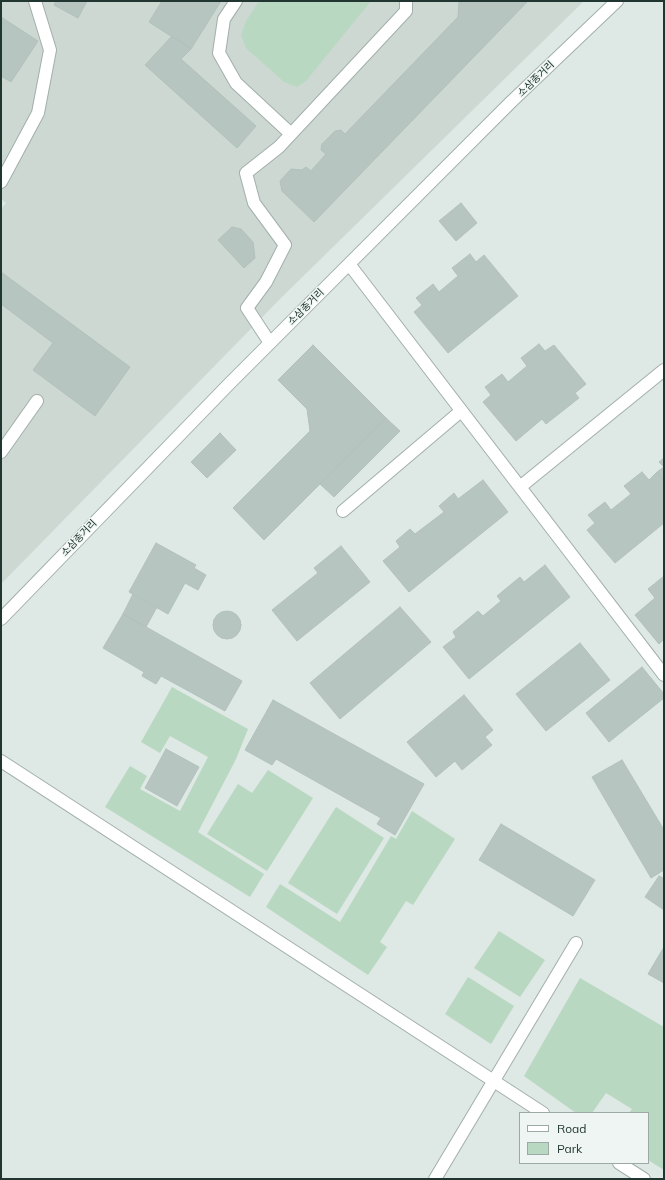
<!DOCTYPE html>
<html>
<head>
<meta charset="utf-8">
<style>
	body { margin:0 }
	#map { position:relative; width:665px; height:1180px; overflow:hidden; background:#dee8e4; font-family:Mulish,sans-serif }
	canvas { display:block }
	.frame { position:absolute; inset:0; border:2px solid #213631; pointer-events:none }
	.legend { position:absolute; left:519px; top:1112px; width:130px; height:52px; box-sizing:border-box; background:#eef5f2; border:1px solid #9ca9a5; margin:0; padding:5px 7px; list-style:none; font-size:12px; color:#213631 }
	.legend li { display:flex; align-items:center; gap:8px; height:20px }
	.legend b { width:20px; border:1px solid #9ca9a5 }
</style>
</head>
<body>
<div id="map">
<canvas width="665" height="1180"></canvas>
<div class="frame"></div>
<ul class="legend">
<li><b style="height:5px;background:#fff"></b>Road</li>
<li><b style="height:11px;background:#b9d8c1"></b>Park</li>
</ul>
</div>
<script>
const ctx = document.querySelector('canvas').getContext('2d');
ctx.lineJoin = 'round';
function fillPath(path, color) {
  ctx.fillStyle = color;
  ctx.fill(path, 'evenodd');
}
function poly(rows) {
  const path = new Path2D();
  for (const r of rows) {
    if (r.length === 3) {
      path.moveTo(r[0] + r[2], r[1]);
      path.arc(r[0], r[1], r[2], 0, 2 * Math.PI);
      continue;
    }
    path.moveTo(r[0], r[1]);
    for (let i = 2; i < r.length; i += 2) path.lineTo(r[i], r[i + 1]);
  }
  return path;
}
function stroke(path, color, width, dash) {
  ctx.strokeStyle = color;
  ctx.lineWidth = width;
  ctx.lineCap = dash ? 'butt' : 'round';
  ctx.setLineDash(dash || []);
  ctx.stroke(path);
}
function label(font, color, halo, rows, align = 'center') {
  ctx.font = font + ' Mulish,"Noto Sans KR",sans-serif';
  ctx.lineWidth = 3;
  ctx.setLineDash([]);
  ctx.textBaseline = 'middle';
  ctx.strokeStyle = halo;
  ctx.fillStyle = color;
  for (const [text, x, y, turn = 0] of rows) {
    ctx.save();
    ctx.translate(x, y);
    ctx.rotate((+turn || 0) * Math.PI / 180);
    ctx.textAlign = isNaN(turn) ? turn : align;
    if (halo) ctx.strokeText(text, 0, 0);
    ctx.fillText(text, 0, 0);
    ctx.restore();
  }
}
const built = poly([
	[1,1,584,1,282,297,1,584,1,209,6,203,1,199]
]);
const green = poly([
	[259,1,371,1,306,81,297,87,284,82,246,48,241,35,246,21],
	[172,687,248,729,236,759,198,832,264,874,250,897,105,807,130,766,147,776,140,789,180,811,208,757,170,736,160,753,141,742],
	[268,770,313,798,267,871,207,834,238,784,252,793],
	[336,807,384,838,337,914,288,883],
	[412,811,455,839,413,905,406,901,380,942,387,947,368,975,266,907,280,884,340,922,391,836,396,839],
	[499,931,545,960,520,997,474,968],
	[468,977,514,1006,491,1044,445,1014],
	[580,978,664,1027,664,1170,648,1160,648,1113,629,1113,632,1109,606,1093,592,1113,576,1113,524,1076]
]);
const building = poly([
	[56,1,87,1,78,18,54,5,56,1],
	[162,1,221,1,191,49,149,22,162,1],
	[459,1,528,1,314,222,282,191,280,181,291,169,302,170,306,167,311,171,326,154,321,150,322,144,335,131,341,130,345,134,458,17,459,1],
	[1,17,38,41,11,82,1,76,1,17],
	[172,36,191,49,181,59,256,126,237,148,145,65,172,36],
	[461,203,477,223,456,241,439,221,461,203],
	[232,227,241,229,253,242,255,258,244,268,218,240,232,227],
	[470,254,476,262,484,255,518,296,448,353,414,312,422,305,416,298,433,284,439,292,458,276,452,268,470,254],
	[1,272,130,367,95,416,33,370,53,343,1,304,1,272],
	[539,344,545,351,554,345,586,384,575,393,579,398,546,424,542,419,516,441,483,402,491,395,485,387,502,374,508,382,527,366,521,358,539,344],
	[313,345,386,418,264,540,233,508,310,431,307,409,278,380,313,345],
	[386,418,400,431,334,497,320,484,386,418],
	[220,433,236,450,207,478,191,462,220,433],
	[664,458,664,481,657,472,664,467,659,462,664,458],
	[642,472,649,480,657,472,664,481,664,523,615,563,587,530,595,523,588,515,605,502,611,510,631,494,624,486,642,472],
	[483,480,508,512,409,592,383,561,400,547,396,541,410,529,415,534,444,512,439,506,454,493,458,499,483,480],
	[156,543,196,565,194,568,206,575,198,590,185,583,168,614,129,592,156,543],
	[341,546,370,582,297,641,272,610,318,573,314,568,341,546],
	[545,565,570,597,469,679,443,647,456,637,453,632,478,611,483,616,501,601,497,596,520,577,524,582,545,565],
	[664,576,664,639,659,644,635,615,655,598,648,589,664,576],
	[133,594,157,607,146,627,123,614,133,594],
	[400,607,431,642,340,719,310,683,400,607],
	[227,625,14],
	[123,614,242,681,225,711,161,676,156,684,142,676,144,672,103,648,123,614],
	[580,643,610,680,546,731,516,694,580,643],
	[642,667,664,694,664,698,609,742,586,713,642,667],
	[464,695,493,730,485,737,492,745,462,770,455,761,436,777,407,742,464,695],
	[273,700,424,784,395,835,377,824,381,818,276,759,272,765,245,750,273,700],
	[166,749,199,767,177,806,145,788,166,749],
	[622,760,664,830,664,870,651,878,592,777,622,760],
	[501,824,595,880,573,916,479,860,501,824],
	[659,876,663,878,664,876,664,910,645,897,659,876],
	[664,947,664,983,648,974,664,947]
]);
const minor = poly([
	[236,1,224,19,219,53,236,83,291,134],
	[1,182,38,113,50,50,35,1],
	[349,264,664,675],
	[270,343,247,308,266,282,285,245,254,203,246,173,279,147,406,11,406,1],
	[1,452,37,401],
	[520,487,664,370],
	[343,511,461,411],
	[1,619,229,384,511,102,617,1],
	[1,761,543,1113],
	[619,1163,644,1179],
	[435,1179,576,943]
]);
const streetNames = [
	["소삼종거리",536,79,-44],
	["소삼종거리",306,307,-45],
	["소삼종거리",79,538,-46]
];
fillPath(built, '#cdd8d3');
fillPath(green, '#b9d8c1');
fillPath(building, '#b7c5c0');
stroke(building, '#b1c1bb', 1);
stroke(minor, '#a2afab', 14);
stroke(minor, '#fff', 12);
label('10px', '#213631', '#eef5f2', streetNames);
</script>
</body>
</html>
